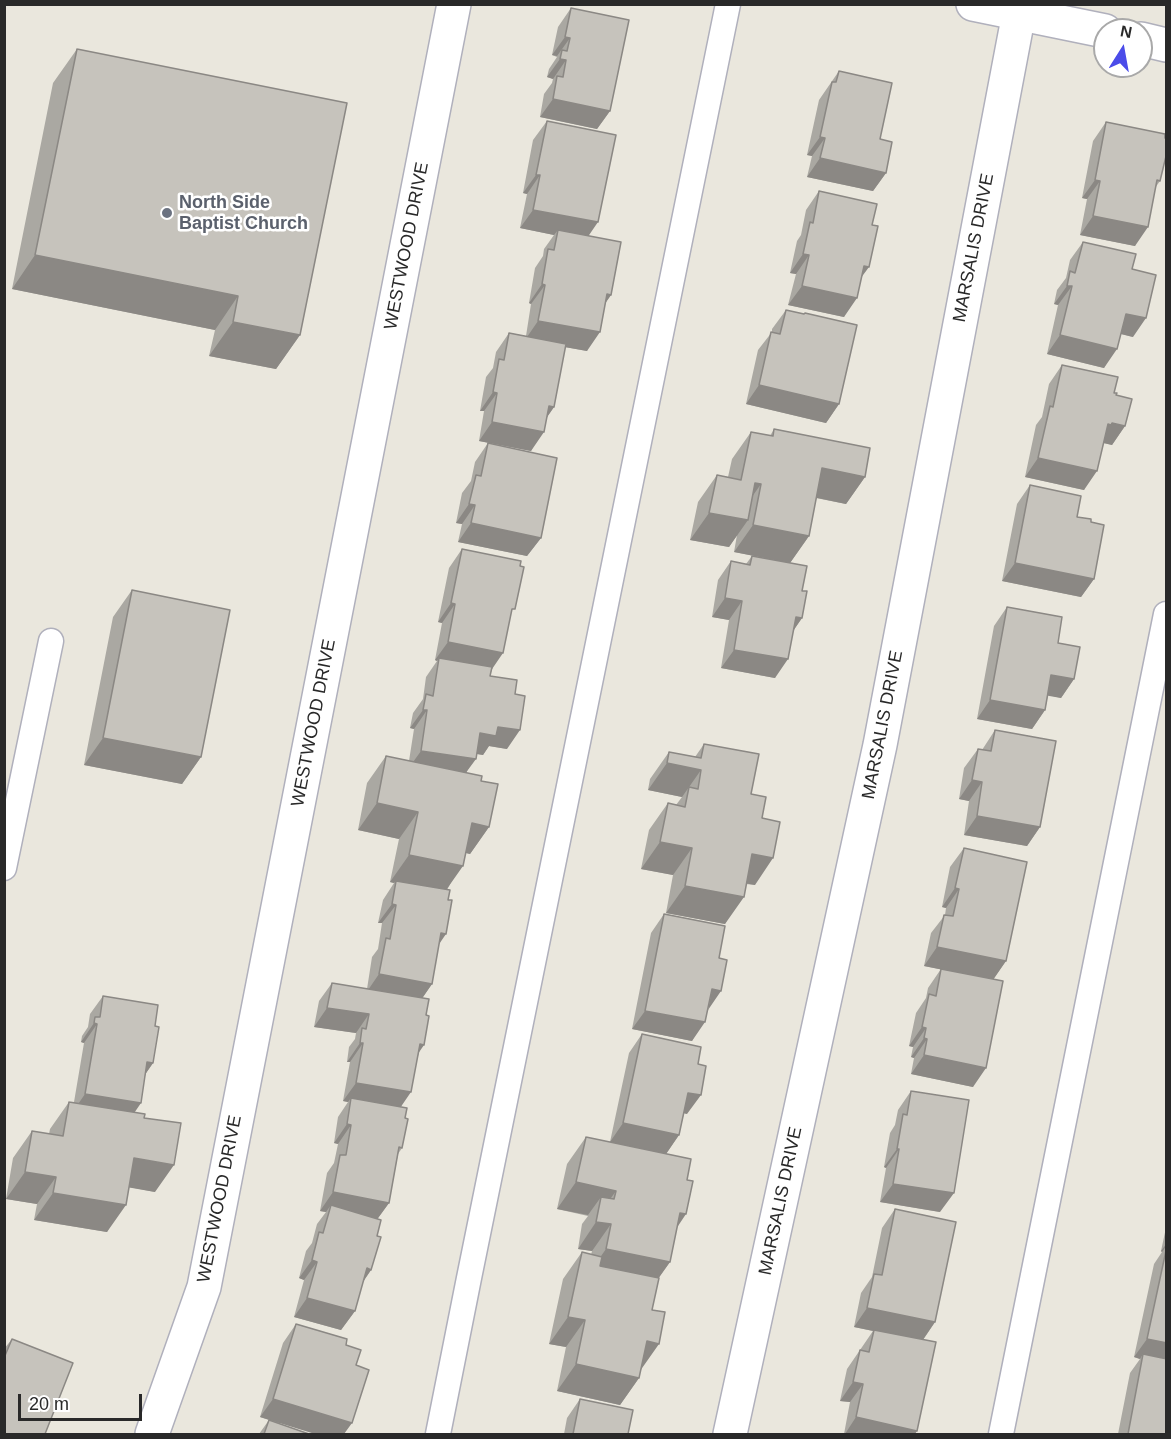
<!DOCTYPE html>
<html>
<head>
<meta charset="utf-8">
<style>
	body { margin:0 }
	#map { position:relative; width:1171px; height:1439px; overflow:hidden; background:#eae7dd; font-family:Arial,sans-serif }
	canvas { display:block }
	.frame { position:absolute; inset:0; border:6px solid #292929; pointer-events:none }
	.north { position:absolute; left:1093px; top:18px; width:60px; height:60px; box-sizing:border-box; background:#fff; border:2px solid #a9a9a9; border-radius:50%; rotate:11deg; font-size:16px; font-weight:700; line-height:24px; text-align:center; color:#292929 }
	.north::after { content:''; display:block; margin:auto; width:21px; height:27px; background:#4b4ce9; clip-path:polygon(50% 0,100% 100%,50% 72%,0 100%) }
	.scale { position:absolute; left:18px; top:1394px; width:124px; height:27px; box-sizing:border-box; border:3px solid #292929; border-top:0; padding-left:8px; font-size:18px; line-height:21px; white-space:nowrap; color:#292929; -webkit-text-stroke:4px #fff; paint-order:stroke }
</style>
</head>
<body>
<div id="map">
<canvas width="1171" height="1439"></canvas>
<div class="frame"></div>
<div class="north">N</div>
<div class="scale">20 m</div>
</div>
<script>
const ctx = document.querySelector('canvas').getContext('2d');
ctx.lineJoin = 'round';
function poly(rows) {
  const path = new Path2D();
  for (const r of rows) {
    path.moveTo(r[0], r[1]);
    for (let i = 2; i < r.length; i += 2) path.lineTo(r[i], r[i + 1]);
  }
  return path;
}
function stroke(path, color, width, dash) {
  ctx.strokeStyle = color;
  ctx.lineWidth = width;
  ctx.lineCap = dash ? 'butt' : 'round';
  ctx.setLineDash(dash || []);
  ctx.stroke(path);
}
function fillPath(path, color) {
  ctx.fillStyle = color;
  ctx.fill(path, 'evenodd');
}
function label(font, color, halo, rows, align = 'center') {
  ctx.font = font + ' Arial,sans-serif';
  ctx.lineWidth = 5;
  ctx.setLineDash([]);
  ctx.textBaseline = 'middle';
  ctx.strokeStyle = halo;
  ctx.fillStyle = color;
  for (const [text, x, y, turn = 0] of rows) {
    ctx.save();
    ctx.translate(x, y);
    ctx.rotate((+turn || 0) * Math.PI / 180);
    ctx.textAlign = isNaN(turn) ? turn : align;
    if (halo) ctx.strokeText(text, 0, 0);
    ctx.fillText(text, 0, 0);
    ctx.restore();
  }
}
const lane = poly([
	[4,868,51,641],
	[438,1434,469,1278,728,4],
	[1001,1434,1166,614]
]);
const street = poly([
	[152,1434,204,1287,454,4],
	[730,1434,880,745,1019,13]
]);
const secondary = poly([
	[973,4,1105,31],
	[1141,39,1166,45]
]);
const wall = poly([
	[571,8,610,111,597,129,540,117,544,94,552,83,553,79,547,77,549,69,557,57,552,55,558,27],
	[77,49,300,335,276,369,209,356,215,330,12,289,53,83],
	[839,71,880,139,886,173,873,191,807,177,812,156,807,155,819,100],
	[547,121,611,295,605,303,587,351,565,347,554,407,547,417,531,451,479,441,484,411,480,411,486,377,493,368,496,352,509,333,526,336,531,304,529,303,535,268,543,256,544,249,554,235,520,228,527,194,523,193,533,140],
	[1106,122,1160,181,1155,188,1135,246,1080,235,1087,199,1082,198,1093,141],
	[819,191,861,277,844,317,788,305,796,274,790,273,797,241,801,235,806,210],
	[1083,242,1132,269,1133,337,1121,334,1104,368,1047,354,1058,305,1054,304,1057,290,1066,278,1070,260],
	[786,310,839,404,826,423,746,404,758,350,772,332,772,329],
	[1062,365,1114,393,1116,395,1125,426,1112,445,1104,443,1084,490,1025,477,1036,425,1042,417,1049,384],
	[774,429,865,477,846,504,816,498,809,536,790,563,734,552,737,535,729,547,690,540,698,502,717,475,728,477,732,459,751,432,770,436],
	[488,443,541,538,527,556,458,542,462,524,456,523,462,493,471,481,475,462],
	[1030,485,1077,517,1091,522,1094,579,1081,597,1002,581,1017,504],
	[462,549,511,615,492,669,490,676,507,749,489,746,483,755,476,754,466,773,481,781,489,827,470,854,466,853,447,890,439,943,432,984,422,998,419,1053,401,1107,405,1118,402,1148,398,1154,389,1203,377,1219,377,1236,371,1270,363,1282,355,1311,341,1330,294,1317,304,1280,299,1278,306,1251,312,1243,317,1224,326,1212,320,1211,327,1173,334,1163,338,1144,334,1143,338,1117,348,1102,343,1101,350,1062,347,1062,349,1047,355,1039,356,1033,314,1027,319,1001,332,983,367,989,372,957,378,949,382,923,378,923,383,900,394,883,390,882,399,839,358,830,367,783,386,756,409,761,414,729,410,728,413,713,423,699,426,677,437,661,435,660,442,623,438,622,449,568],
	[752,556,802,591,802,618,793,631,775,678,721,668,729,620,712,617,718,580,731,561,746,564],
	[132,590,201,757,182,784,84,765,113,617],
	[1007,607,1058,643,1074,679,1061,698,1048,695,1045,710,1032,729,977,719,994,626],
	[995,730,1040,827,1027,846,964,835,969,801,959,799,964,768,978,749,982,750],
	[704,744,751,794,762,818,755,885,746,884,725,924,666,913,673,875,641,869,649,830,668,803,676,805,682,797,648,790,650,779,669,752,695,757],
	[964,848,1006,961,993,979,973,1087,911,1074,914,1058,911,1057,913,1047,909,1046,916,1013,926,998,928,988,941,969,964,974,924,966,931,933,945,915,946,908,942,907,950,867],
	[664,914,708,1010,692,1041,632,1029,651,933],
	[103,996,155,1026,153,1063,146,1073,134,1113,144,1118,155,1192,129,1187,107,1232,34,1220,37,1204,6,1199,13,1158,32,1131,49,1134,50,1129,69,1102,74,1102,84,1043,81,1042,82,1036,88,1027,90,1014],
	[642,1034,687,1114,684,1113,679,1135,666,1154,677,1228,670,1262,658,1278,639,1378,620,1405,557,1391,566,1347,549,1344,563,1279,582,1252,591,1255,592,1251,578,1249,582,1224,588,1216,557,1209,567,1164,586,1137,610,1142,629,1053],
	[911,1091,940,1212,880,1202,886,1168,884,1167,890,1133,895,1125,898,1110],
	[895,1209,935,1322,923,1340,915,1434,844,1434,850,1402,840,1401,847,1369,873,1331,854,1327,861,1293,872,1277,882,1228],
	[1167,1223,1167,1434,1118,1434,1130,1373,1140,1359,1134,1357,1154,1264,1162,1252,1161,1251],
	[296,1324,280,1424,309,1434,259,1434,269,1420,260,1417,283,1343],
	[12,1339,4,1434,4,1349],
	[580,1399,628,1434,564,1434,567,1418]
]);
const shadedWall = poly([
	[565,37,570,38,557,56,552,55],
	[560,59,566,60,553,79,547,77],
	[553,99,610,111,597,129,540,117],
	[820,137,825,138,812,156,807,155],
	[820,158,886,173,873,191,807,177],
	[536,175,540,175,527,194,523,193],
	[1095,180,1100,181,1087,199,1082,198],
	[533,210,598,222,585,241,558,230,554,235,520,228],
	[1093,216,1148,227,1135,246,1080,235],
	[803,254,809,255,796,274,790,273],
	[35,255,238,296,215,330,12,289],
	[864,266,869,267,855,286],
	[542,284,545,285,531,304,529,303],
	[802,286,857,298,844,317,788,305],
	[1067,286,1072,286,1058,305,1054,304],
	[607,294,611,295,598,314],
	[1126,314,1146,318,1133,337,1113,332],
	[538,321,600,332,587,351,525,340],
	[233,322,300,335,276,369,209,356],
	[1060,335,1117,349,1104,368,1047,354],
	[759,385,839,404,826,423,746,404],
	[493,392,497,393,484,411,480,411],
	[549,406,554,407,541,426],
	[492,422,544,432,531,451,479,441],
	[1112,423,1125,426,1112,445,1099,442,1108,424],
	[1038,458,1097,471,1084,490,1025,477],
	[822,468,865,477,846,504,803,495],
	[755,483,761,484,742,511],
	[469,504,475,505,462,524,456,523],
	[709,513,748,520,729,547,690,540],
	[471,523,541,538,527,556,458,542],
	[753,525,809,536,790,563,734,552],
	[1015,563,1094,579,1081,597,1002,581],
	[725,598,742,601,729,620,712,617],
	[451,603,455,604,442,623,438,622],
	[796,617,802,618,789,637],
	[448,642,503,653,490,672,439,658,437,661,435,660],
	[734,650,788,659,775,678,721,668],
	[1051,675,1074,679,1061,698,1038,694],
	[990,700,1045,710,1032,729,977,719],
	[423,710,427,710,414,729,410,728],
	[498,727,520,730,507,749,489,746,483,755,467,752,480,733],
	[103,738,201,757,182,784,84,765],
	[421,751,476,759,462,778,408,769],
	[667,763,701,770,682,797,648,790],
	[972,780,982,782,969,801,959,799],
	[377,803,418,812,399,839,358,830],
	[977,816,1040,827,1027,846,964,835],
	[472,823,489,827,470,854,454,850],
	[660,842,692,848,673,875,641,869],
	[752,854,773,858,755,885,733,881],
	[409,855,463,866,444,893,396,881,394,883,390,882],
	[685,886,744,897,725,924,666,913],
	[955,888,959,889,946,908,942,907],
	[392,904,396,905,382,923,378,923],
	[441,933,446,934,433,953],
	[937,947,1006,961,993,980,924,966],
	[379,974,432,984,419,1003,366,993],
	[712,989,721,991,708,1010],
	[327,1008,369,1014,356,1033,314,1027],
	[645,1011,705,1022,692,1041,632,1029],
	[94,1023,97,1024,84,1043,81,1042],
	[922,1027,926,1028,913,1047,909,1046],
	[924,1038,927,1039,914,1058,911,1057],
	[360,1043,363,1043,350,1062,347,1062],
	[420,1044,424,1045,411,1064],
	[924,1055,986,1068,973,1087,911,1074],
	[147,1062,153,1063,140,1082],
	[356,1083,411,1092,398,1111,351,1098,348,1102,343,1101],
	[688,1093,701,1095,687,1114,675,1111],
	[85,1094,141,1103,128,1122,72,1113],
	[623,1123,679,1135,666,1154,610,1142],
	[347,1124,351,1125,338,1144,334,1143],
	[897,1149,899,1149,886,1168,884,1167],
	[134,1158,174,1165,155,1192,115,1185],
	[25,1172,56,1177,37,1204,6,1199],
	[576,1182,616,1191,597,1217,601,1197,588,1215,557,1209],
	[893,1184,954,1193,940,1212,880,1202],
	[333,1192,389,1203,376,1221,331,1205,326,1212,320,1211],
	[53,1193,126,1205,107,1232,34,1220],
	[680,1213,686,1214,668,1241],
	[596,1222,611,1224,592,1251,578,1249],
	[1167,1243,1167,1245,1162,1252,1161,1251],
	[606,1249,670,1262,651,1289,587,1276],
	[312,1260,317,1262,304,1280,299,1278],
	[367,1268,371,1270,358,1289],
	[307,1298,355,1311,341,1330,294,1317],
	[867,1308,935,1322,922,1341,854,1327],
	[568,1317,585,1320,566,1347,549,1344],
	[1147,1339,1167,1343,1167,1364,1143,1354,1140,1359,1134,1357],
	[647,1341,659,1344,640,1371],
	[576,1364,639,1378,620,1405,557,1391],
	[853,1382,863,1384,850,1402,840,1401],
	[273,1399,352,1423,344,1434,315,1434,260,1417],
	[856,1417,917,1431,915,1434,845,1434]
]);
const building = poly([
	[571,8,629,20,610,111,553,99,557,76,563,77,566,60,560,59,562,50,567,51,570,38,565,37,571,8],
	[77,49,347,103,300,335,233,322,238,296,35,255,77,49],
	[839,71,892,83,880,139,892,142,886,173,820,158,825,138,820,137,832,82,836,82,839,71],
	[547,121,616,135,598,222,533,210,540,175,536,175,547,121],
	[1106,122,1165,134,1165,138,1167,139,1167,152,1160,181,1157,180,1148,227,1093,216,1100,181,1095,180,1106,122],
	[819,191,877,204,872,225,878,226,869,267,864,266,857,298,802,286,809,255,803,254,810,222,813,223,819,191],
	[558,230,621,242,611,295,607,294,600,332,538,321,545,285,542,284,548,249,554,250,558,230],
	[1083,242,1136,254,1132,269,1156,275,1146,318,1126,314,1117,349,1060,335,1072,286,1067,286,1070,271,1075,273,1083,242],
	[786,310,804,314,805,313,857,325,839,404,759,385,771,332,780,334,786,310],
	[509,333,566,344,554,407,549,406,544,432,492,422,497,393,493,392,499,359,504,360,509,333],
	[1062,365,1118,377,1114,393,1117,393,1116,395,1132,399,1125,426,1112,423,1111,425,1108,424,1097,471,1038,458,1050,406,1053,407,1062,365],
	[774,429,870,448,865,477,822,468,809,536,753,525,761,484,755,483,748,520,709,513,717,475,741,480,751,432,773,436,774,429],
	[488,443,557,458,541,538,471,523,475,505,469,504,476,475,481,476,488,443],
	[1030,485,1081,496,1077,517,1091,519,1091,522,1104,525,1094,579,1015,563,1030,485],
	[462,549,521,561,520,566,524,567,515,609,512,609,503,653,448,642,455,604,451,603,462,549],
	[752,556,807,566,802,591,807,591,802,618,796,617,788,659,734,650,742,601,725,598,731,561,750,565,752,556],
	[132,590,230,610,201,757,103,738,132,590],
	[1007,607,1062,617,1058,643,1080,647,1074,679,1051,675,1045,710,990,700,1007,607],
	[439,658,492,667,490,676,517,680,515,694,525,696,520,730,498,727,496,736,480,733,476,759,421,751,427,710,423,710,426,694,433,696,439,658],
	[995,730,1056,741,1040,827,977,816,982,782,972,780,978,749,991,751,995,730],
	[704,744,759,754,751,794,766,797,762,818,780,822,773,858,752,854,744,897,685,886,692,848,660,842,668,803,685,807,689,787,698,789,701,770,667,763,669,752,701,758,704,744],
	[386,756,482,776,481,781,498,784,489,827,472,823,463,866,409,855,418,812,377,803,386,756],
	[964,848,1027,862,1006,961,937,947,944,915,953,916,959,889,955,888,964,848],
	[396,881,450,890,448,900,452,900,446,934,441,933,432,984,379,974,386,938,390,939,396,905,392,904,396,881],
	[664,914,725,926,719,958,727,960,721,991,712,989,705,1022,645,1011,664,914],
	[941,969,1003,981,986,1068,924,1055,927,1039,924,1038,926,1028,922,1027,929,994,936,996,941,969],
	[332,983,429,999,426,1015,429,1016,424,1045,420,1044,411,1092,356,1083,363,1043,360,1043,362,1028,366,1029,369,1014,327,1008,332,983],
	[103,996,158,1005,155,1026,159,1027,153,1063,147,1062,141,1103,85,1094,97,1024,94,1023,95,1017,100,1017,103,996],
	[642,1034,701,1047,698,1064,706,1066,701,1095,688,1093,679,1135,623,1123,642,1034],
	[911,1091,969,1100,954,1193,893,1184,899,1149,897,1149,903,1114,907,1115,911,1091],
	[351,1098,407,1108,405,1118,408,1119,402,1148,399,1147,389,1203,333,1192,340,1155,346,1155,351,1125,347,1124,351,1098],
	[69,1102,145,1114,144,1118,181,1123,174,1165,134,1158,126,1205,53,1193,56,1177,25,1172,32,1131,63,1136,69,1102],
	[586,1137,691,1159,687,1180,693,1181,686,1214,680,1213,670,1262,606,1249,611,1224,596,1222,601,1197,614,1199,616,1191,576,1182,586,1137],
	[331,1205,381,1220,377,1236,381,1237,371,1270,367,1268,355,1311,307,1298,317,1262,312,1260,319,1232,323,1233,331,1205],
	[895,1209,956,1222,935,1322,867,1308,874,1274,882,1275,895,1209],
	[1167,1246,1167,1343,1147,1339,1167,1246],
	[582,1252,602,1257,600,1266,659,1278,652,1310,665,1312,659,1344,647,1341,639,1378,576,1364,585,1320,568,1317,582,1252],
	[296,1324,347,1339,346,1345,361,1350,356,1365,369,1370,352,1423,273,1399,296,1324],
	[874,1330,936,1342,917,1431,856,1417,863,1384,853,1382,860,1350,869,1352,874,1330],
	[12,1339,73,1363,45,1434,4,1434,4,1358,12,1339],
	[1143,1354,1167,1359,1167,1434,1128,1434,1143,1354],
	[580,1399,633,1410,628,1434,573,1434,580,1399],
	[269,1420,309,1434,264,1434,269,1420]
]);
const markers = [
	[167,213,6,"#6b7280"]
];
const worshipNames = [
	["North Side",179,203],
	["Baptist Church",179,224]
];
const streetNames = [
	["WESTWOOD DRIVE",407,246,-79],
	["MARSALIS DRIVE",974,248,-79],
	["WESTWOOD DRIVE",314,723,-79],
	["MARSALIS DRIVE",883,725,-79],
	["WESTWOOD DRIVE",220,1199,-79],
	["MARSALIS DRIVE",781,1201,-78]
];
stroke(lane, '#b0b0bc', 27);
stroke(street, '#b0b0bc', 36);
stroke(secondary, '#b0b0bc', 36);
stroke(lane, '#fff', 24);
stroke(street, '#fff', 33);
stroke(secondary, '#fff', 33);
fillPath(wall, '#aaa8a2');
fillPath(shadedWall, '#8b8884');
fillPath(building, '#c6c3bc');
stroke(building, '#8b8884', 1.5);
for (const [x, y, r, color] of markers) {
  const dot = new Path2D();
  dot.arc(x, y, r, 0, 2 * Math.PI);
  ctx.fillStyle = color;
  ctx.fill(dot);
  stroke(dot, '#fff', 2);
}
label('bold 18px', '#5b616d', '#fff', worshipNames, 'left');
label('18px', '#292929', '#fff', streetNames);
</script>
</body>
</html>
